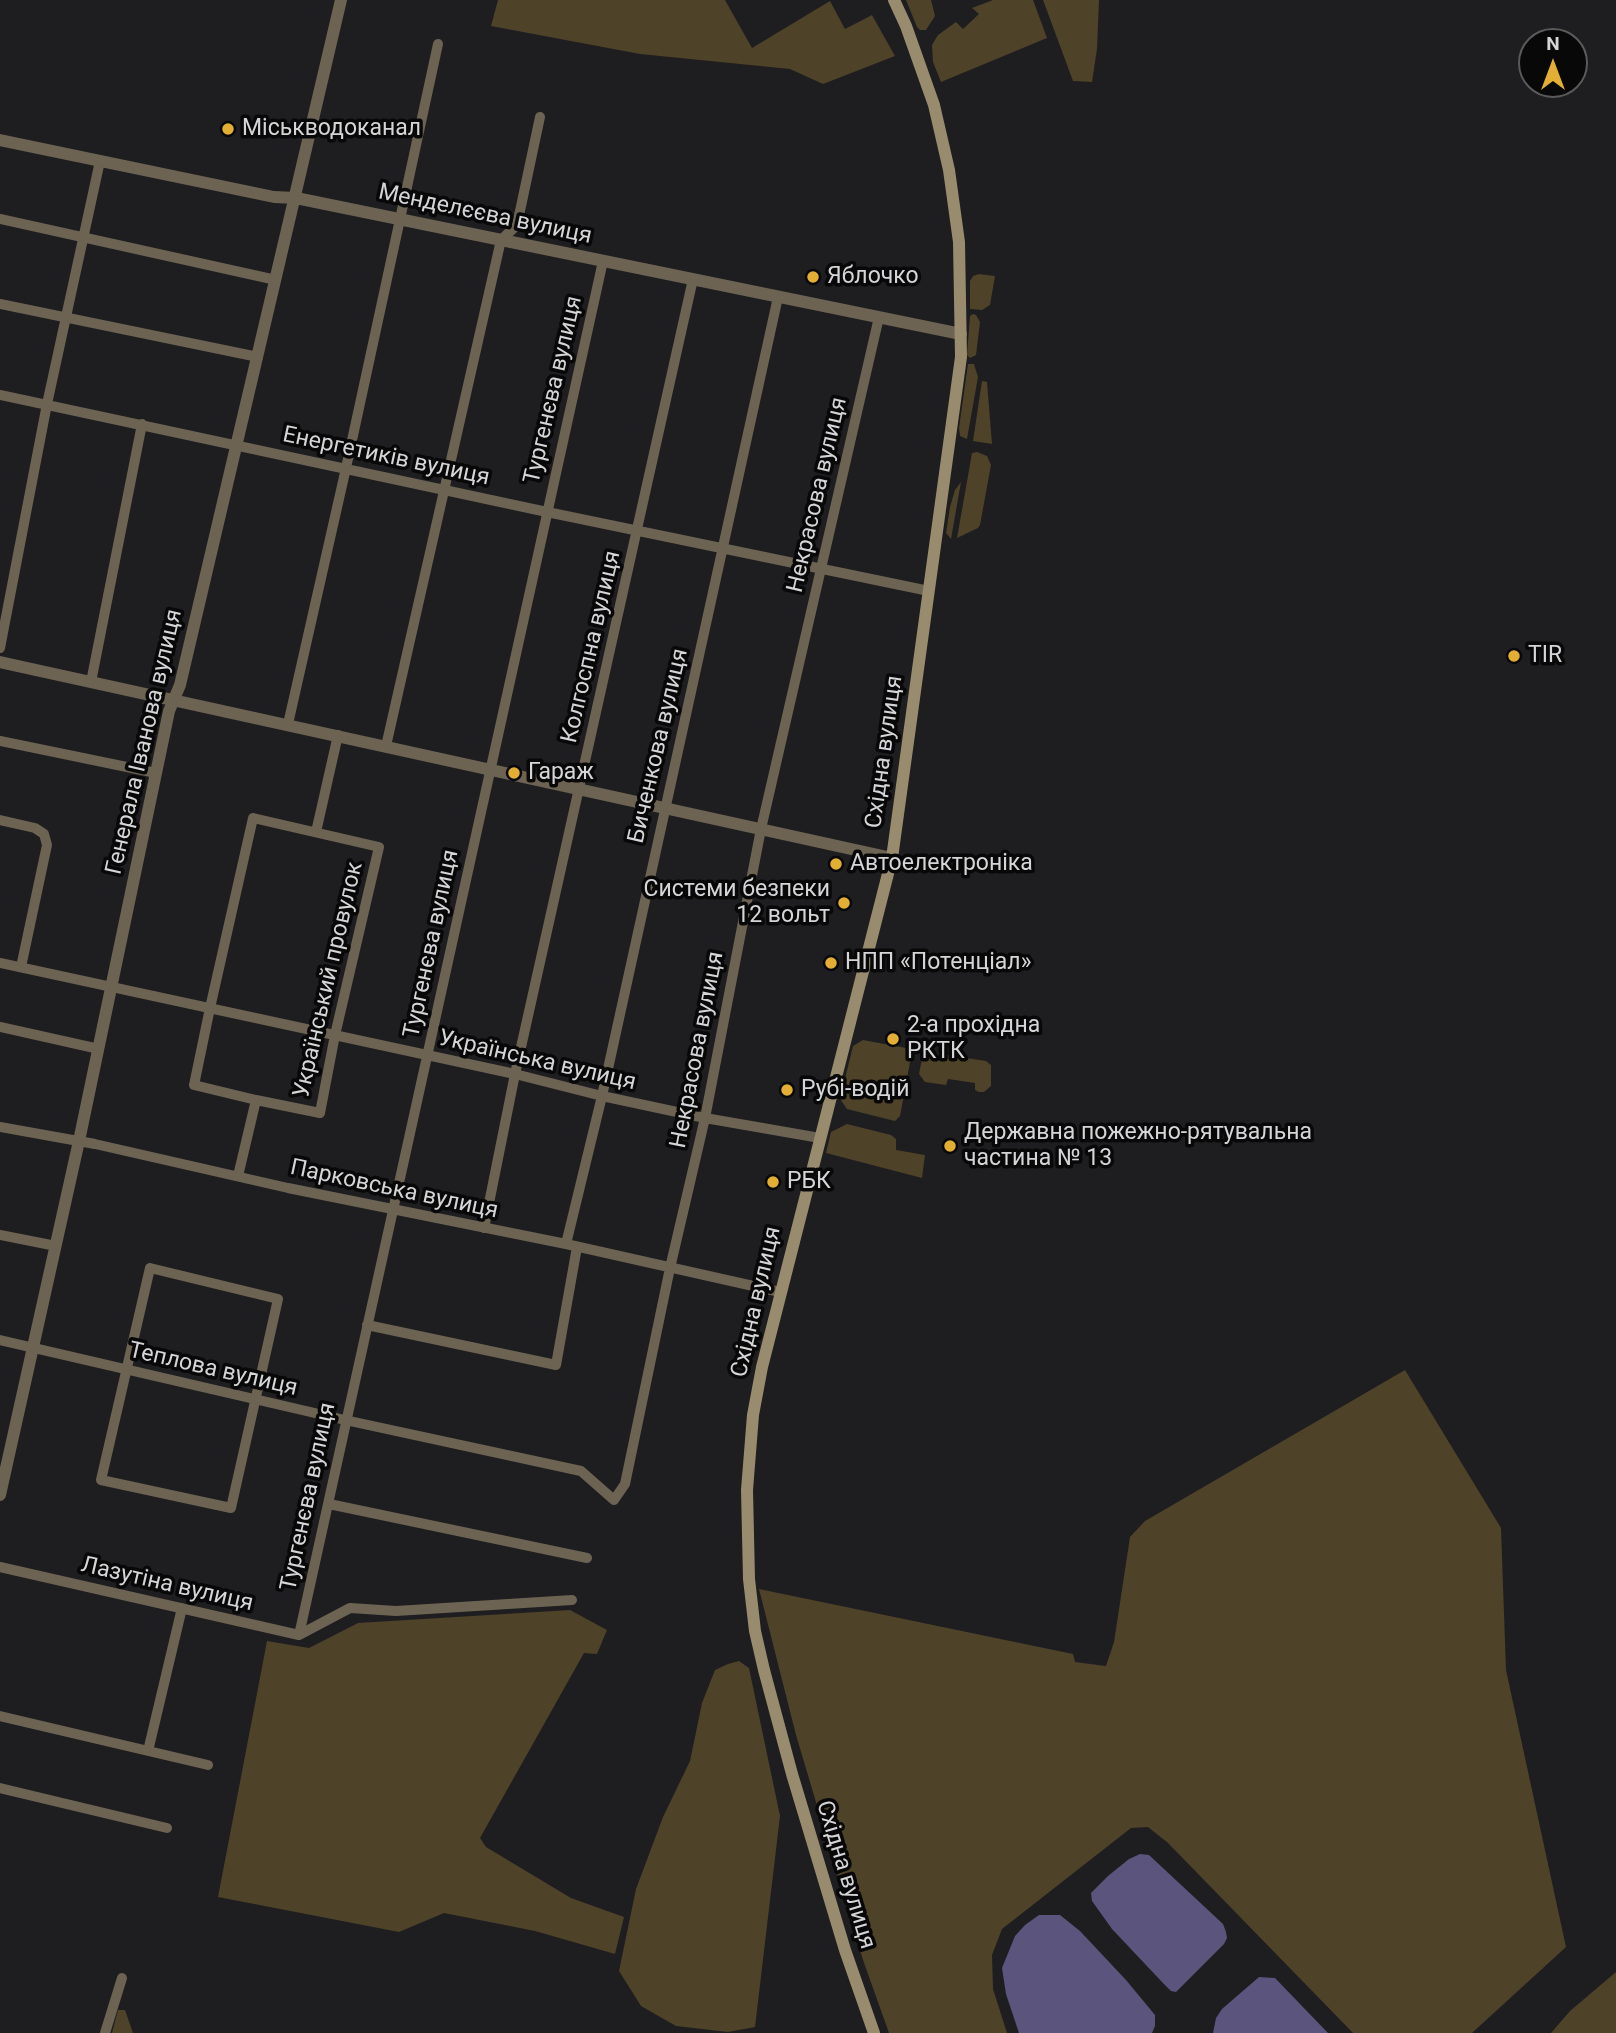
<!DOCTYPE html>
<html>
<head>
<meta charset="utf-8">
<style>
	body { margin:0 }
	#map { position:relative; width:1616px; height:2033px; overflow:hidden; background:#1e1d20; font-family:Roboto,sans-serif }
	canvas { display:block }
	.north { position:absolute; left:1518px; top:28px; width:70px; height:70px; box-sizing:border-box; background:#080809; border:2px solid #5a5a5b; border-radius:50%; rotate:0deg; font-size:19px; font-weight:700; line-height:28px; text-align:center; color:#d5d5d7 }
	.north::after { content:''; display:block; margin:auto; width:24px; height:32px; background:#e2af34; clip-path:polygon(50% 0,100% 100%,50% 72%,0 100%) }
</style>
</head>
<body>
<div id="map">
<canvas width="1616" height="2033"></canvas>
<div class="north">N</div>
</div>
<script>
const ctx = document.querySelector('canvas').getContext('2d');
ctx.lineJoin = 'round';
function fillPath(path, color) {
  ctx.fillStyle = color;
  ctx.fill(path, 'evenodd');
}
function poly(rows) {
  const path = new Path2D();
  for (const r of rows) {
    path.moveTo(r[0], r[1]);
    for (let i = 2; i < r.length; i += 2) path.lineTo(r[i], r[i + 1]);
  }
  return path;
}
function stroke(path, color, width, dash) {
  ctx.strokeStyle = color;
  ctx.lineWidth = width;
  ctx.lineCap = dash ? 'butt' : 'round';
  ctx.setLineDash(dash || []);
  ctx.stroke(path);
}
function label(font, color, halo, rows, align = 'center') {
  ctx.font = font + ' Roboto,sans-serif';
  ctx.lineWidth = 7;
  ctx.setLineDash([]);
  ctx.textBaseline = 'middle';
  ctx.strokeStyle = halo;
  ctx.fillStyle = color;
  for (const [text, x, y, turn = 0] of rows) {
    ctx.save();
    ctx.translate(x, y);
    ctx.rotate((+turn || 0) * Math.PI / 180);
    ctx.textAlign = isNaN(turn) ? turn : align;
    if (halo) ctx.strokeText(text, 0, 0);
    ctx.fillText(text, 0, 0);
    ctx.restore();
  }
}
const green = poly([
	[498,0,725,0,752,48,830,1,845,29,872,15,895,56,823,84,790,69,640,54,491,26],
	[906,0,931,0,935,16,926,30,920,30,917,27],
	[993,0,1033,0,1047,38,941,82,933,62,932,45,938,35,956,22,963,29,979,14,972,8],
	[1043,0,1099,0,1097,49,1092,82,1073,81],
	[979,274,995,276,990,305,982,310,970,309,970,281,973,276],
	[973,314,976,315,980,322,976,355,970,358,967,355,970,316],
	[968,364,974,364,978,377,967,439,960,436,959,428],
	[982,381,987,382,992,444,973,441],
	[977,452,987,456,991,465,980,525,978,528,957,538,972,453],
	[961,482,951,539,946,533,950,507,955,490],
	[863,1040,906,1048,911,1057,900,1116,895,1121,847,1109,840,1099,853,1046],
	[928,1052,986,1061,991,1065,991,1086,984,1092,979,1092,975,1090,975,1083,948,1079,946,1085,925,1082,919,1074,923,1054],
	[847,1124,891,1135,896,1139,896,1150,925,1155,922,1178,826,1153,831,1132],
	[1405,1370,1501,1528,1506,1670,1566,1947,1472,2033,1353,2033,1168,1843,1148,1827,1131,1828,1002,1929,992,1955,993,1989,1007,2033,889,2033,863,1960,796,1735,759,1589,1073,1654,1075,1662,1106,1666,1114,1642,1130,1537,1145,1521],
	[570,1610,607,1630,597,1654,584,1653,480,1838,486,1847,571,1898,624,1917,615,1954,535,1931,444,1913,399,1932,218,1897,267,1641,309,1648,358,1623],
	[739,1661,749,1668,780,1816,755,2027,728,2032,676,2026,641,2006,619,1971,636,1889,663,1817,690,1761,702,1703,715,1670,728,1664],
	[1616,1972,1616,2033,1551,2033,1570,2011],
	[118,2010,125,2010,133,2033,112,2033]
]);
const water = poly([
	[1140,1854,1149,1855,1223,1924,1226,1932,1227,1938,1224,1944,1176,1992,1171,1991,1162,1982,1112,1929,1092,1901,1091,1893,1108,1876,1129,1859],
	[1039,1915,1060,1915,1080,1931,1126,1980,1155,2015,1155,2026,1152,2033,1019,2033,1006,1994,1002,1968,1015,1936,1025,1925],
	[1259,1977,1275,1978,1328,2033,1213,2033,1216,2018,1222,2009]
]);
const minor = poly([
	[0,219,276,280],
	[0,304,258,357],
	[0,395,547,512,929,591],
	[0,648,47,404,100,161],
	[91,682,142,424],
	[288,724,346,468,438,44],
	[0,741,156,773],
	[386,746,501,240,517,225,540,117],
	[253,818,379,847,335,1035,320,1113,256,1100,194,1085,210,1008,253,818],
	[0,820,35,828,44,834,47,845,21,967],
	[316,832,338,735],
	[0,963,515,1074,602,1096,705,1118,820,1138],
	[0,1027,99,1049],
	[0,1127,95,1144,288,1188,566,1244,780,1292],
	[238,1176,256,1100],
	[484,1228,515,1074,693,279],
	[0,1235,56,1246],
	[566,1244,602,1096,778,297],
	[150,1268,278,1299,231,1508,101,1480,150,1268],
	[367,1325,556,1365,577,1247],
	[0,1340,345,1420,581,1471,614,1500,625,1484,670,1268,705,1118,761,829,879,317],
	[329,1504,587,1558],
	[0,1567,299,1635,350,1608,396,1611,572,1600],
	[299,1635,603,261],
	[0,1716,208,1765],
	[148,1751,182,1608],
	[0,1788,167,1828],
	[105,2033,122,1978]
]);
const tertiary = poly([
	[0,140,274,197,296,198,961,334],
	[0,662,892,858],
	[0,1495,79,1141,169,711,180,685,341,0]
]);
const secondary = poly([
	[874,2033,845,1950,792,1774,764,1670,755,1631,749,1579,747,1490,753,1415,762,1367,892,858,961,357,959,242,949,170,934,105,906,26,894,0]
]);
const markers = [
	[228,129,7,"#e2af34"],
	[813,277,7,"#e2af34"],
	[1514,656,7,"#e2af34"],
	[514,773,7,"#e2af34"],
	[836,864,7,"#e2af34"],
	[844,903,7,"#e2af34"],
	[831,963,7,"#e2af34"],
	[893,1039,7,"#e2af34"],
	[787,1090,7,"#e2af34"],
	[950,1146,7,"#e2af34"],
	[773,1182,7,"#e2af34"]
];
const poiNames = [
	["Міськводоканал",242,129],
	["Яблочко",827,277],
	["TIR",1528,656],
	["Гараж",528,773],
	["Автоелектроніка",850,864],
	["Системи безпеки",830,890,"right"],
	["12 вольт",830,916,"right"],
	["НПП «Потенціал»",845,963],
	["2-а прохідна",907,1026],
	["РКТК",907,1052],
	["Рубі-водій",801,1090],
	["Державна пожежно-рятувальна",964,1133],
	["частина № 13",964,1159],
	["РБК",787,1182]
];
const streetNames = [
	["Менделєєва вулиця",485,215,12],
	["Тургенєва вулиця",554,390,-77],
	["Енергетиків вулиця",386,457,12],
	["Некрасова вулиця",818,495,-77],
	["Колгоспна вулиця",592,647,-77],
	["Генерала Іванова вулиця",145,742,-77],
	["Биченкова вулиця",659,746,-77],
	["Східна вулиця",885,752,-82],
	["Тургенєва вулиця",432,944,-78],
	["Український провулок",329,980,-77],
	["Некрасова вулиця",698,1050,-79],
	["Українська вулиця",537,1061,13],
	["Парковська вулиця",394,1190,12],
	["Східна вулиця",757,1302,-77],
	["Теплова вулиця",213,1370,13],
	["Тургенєва вулиця",309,1497,-78],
	["Лазутіна вулиця",167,1585,13],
	["Східна вулиця",845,1875,73]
];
fillPath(green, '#4e4229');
fillPath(water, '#5b547c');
stroke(minor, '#6c6352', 10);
stroke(tertiary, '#6c6352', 12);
stroke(secondary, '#998b6e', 12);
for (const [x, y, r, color] of markers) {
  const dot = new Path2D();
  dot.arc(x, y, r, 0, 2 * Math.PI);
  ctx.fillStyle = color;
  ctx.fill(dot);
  stroke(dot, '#080809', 2.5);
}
label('23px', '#d5d5d7', '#080809', poiNames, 'left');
label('23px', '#d5d5d7', '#080809', streetNames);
</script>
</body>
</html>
